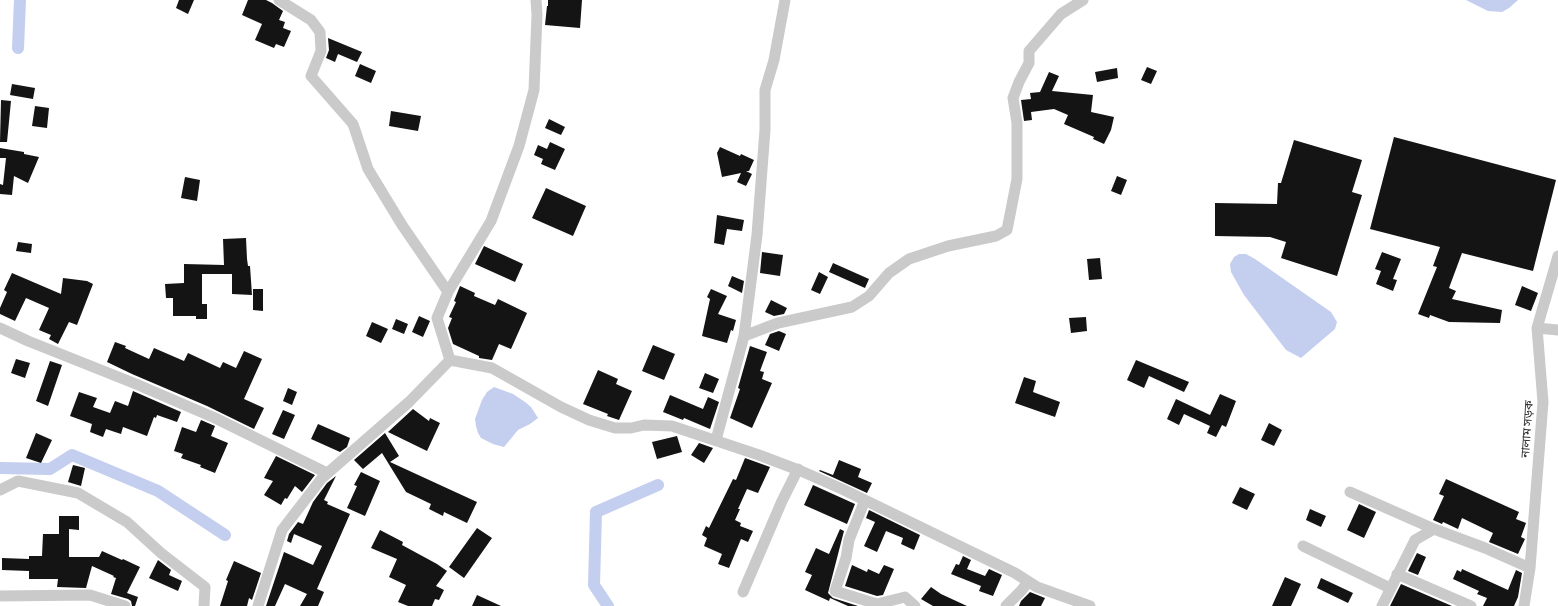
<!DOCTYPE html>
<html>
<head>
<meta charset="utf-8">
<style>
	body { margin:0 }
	canvas { display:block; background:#fff }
</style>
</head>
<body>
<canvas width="1558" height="606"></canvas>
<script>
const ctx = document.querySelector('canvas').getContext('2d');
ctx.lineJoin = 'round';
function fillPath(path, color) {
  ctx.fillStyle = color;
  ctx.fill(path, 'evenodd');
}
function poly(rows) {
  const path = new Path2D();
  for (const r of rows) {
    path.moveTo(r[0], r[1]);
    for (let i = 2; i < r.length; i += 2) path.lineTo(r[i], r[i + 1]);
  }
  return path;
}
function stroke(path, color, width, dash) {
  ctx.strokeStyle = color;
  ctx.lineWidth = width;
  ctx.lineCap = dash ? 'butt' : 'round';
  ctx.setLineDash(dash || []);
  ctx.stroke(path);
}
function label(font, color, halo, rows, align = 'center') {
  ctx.font = font + ' Commissioner,"Noto Sans Bengali",sans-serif';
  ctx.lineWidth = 5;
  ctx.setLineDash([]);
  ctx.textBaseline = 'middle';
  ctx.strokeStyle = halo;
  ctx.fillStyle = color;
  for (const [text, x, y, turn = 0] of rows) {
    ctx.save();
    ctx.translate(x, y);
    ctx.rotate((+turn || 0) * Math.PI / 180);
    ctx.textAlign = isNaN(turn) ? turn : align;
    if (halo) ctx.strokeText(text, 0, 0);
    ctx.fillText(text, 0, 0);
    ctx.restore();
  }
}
const water = poly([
	[1466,0,1518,0,1509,8,1502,12,1488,11],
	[1239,254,1246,254,1255,259,1331,312,1337,322,1335,329,1301,358,1286,350,1244,295,1231,272,1230,264,1234,257],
	[494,387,513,394,525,402,531,407,538,418,530,424,518,430,504,447,493,444,481,438,478,433,476,426,475,419,482,400,487,392]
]);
const canal = poly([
	[18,48,20,0],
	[0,468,50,469,72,455,158,491,225,535],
	[608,606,594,585,596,512,658,485]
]);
const building = poly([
	[179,0,194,0,188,14,176,8],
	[248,0,266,0,272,3,283,11,279,20,285,22,283,28,291,31,284,47,276,44,274,48,255,40,262,24,242,15],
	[548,0,582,0,580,28,545,25,547,6,548,6],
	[328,38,362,52,357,62,338,54,335,62,326,58,329,50],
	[360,64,376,71,371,83,355,76],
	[1147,67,1157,71,1151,84,1141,80],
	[1117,68,1118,78,1097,82,1095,72],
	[1049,72,1059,76,1052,91,1093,95,1091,112,1114,117,1111,130,1104,144,1093,139,1094,137,1064,124,1068,115,1054,109,1031,112,1032,120,1024,121,1021,100,1031,99,1030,93,1040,92],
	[12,84,35,88,33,99,10,95],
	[1,100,11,101,7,142,0,142],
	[35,106,49,108,47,128,32,126],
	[391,111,421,116,418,131,389,126],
	[549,119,565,127,561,135,545,128],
	[1394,137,1556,180,1533,271,1462,253,1449,288,1456,291,1452,299,1502,310,1500,323,1449,322,1430,315,1429,318,1418,314,1437,267,1433,266,1440,247,1370,229],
	[1294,140,1362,160,1352,192,1362,195,1337,276,1281,258,1286,242,1270,237,1215,236,1215,203,1277,204,1278,183,1281,183],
	[550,142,565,149,555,170,541,164,543,159,534,155,538,145,547,149],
	[720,147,740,156,741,154,754,160,749,171,746,171,752,174,746,186,737,182,741,173,722,177,717,153],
	[0,148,24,152,24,154,39,157,28,183,14,176,12,195,0,194,0,184,3,185,6,158,0,158],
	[1117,176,1127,180,1121,195,1111,191],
	[185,177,200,180,197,201,181,198],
	[546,188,586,206,573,236,532,218],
	[717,215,744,220,742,231,727,229,724,245,714,243],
	[246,238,247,259,248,266,250,266,252,295,232,294,232,274,202,274,202,304,207,304,207,319,196,319,196,316,173,316,173,298,166,298,165,284,184,283,184,264,224,265,223,239],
	[18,242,32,244,31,253,16,251],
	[484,246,523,264,515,282,475,264],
	[762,252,783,255,780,276,760,273],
	[1382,252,1401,259,1393,279,1397,280,1393,291,1376,284,1381,271,1375,269],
	[1100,258,1102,279,1089,280,1087,259],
	[833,263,869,279,865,288,829,272],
	[819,272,828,277,820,294,811,290],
	[12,273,61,294,63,278,87,281,93,284,77,325,69,322,58,344,49,339,51,335,39,330,49,308,26,298,15,321,0,314,0,308,7,292,4,290],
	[732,276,744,281,742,293,728,286],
	[460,286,475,293,474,296,495,305,498,299,527,313,511,349,499,344,492,360,479,358,479,356,453,344,448,328,452,318,449,317,456,302,454,301],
	[1522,286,1538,293,1531,311,1515,305],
	[253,289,263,289,263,311,253,310],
	[711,289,727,296,718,314,736,320,733,331,731,330,727,343,702,336,710,299,707,297],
	[771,300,787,308,784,314,774,316,765,312],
	[419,316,430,321,423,337,412,332],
	[1086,317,1087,331,1071,333,1069,318],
	[396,319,408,324,404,334,392,329],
	[372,322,388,329,381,343,366,336],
	[779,331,786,334,779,351,765,345,770,334],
	[115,342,126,346,125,348,149,359,154,348,184,361,188,353,220,368,223,362,236,368,244,351,262,359,244,399,264,408,254,429,207,406,132,374,107,362],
	[653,345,675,354,664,380,642,371],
	[750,346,767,352,760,371,764,372,762,379,772,383,752,428,730,418,740,389,738,388],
	[16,359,30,363,25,378,11,373],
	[1136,360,1189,382,1184,392,1149,376,1144,388,1127,380],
	[50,361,62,365,48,406,36,401],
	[598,370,618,379,616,384,632,391,619,420,607,416,608,414,583,404],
	[705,373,719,379,713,393,699,388],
	[1024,377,1036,381,1033,392,1060,402,1055,417,1015,403],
	[288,388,297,392,292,405,283,401],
	[133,391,181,412,177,422,157,415,156,418,154,417,147,436,123,427,121,434,106,429,103,437,90,432,92,424,70,416,79,392,97,398,93,407,110,413,115,401,128,406],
	[1220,394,1236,401,1226,427,1222,425,1216,437,1207,433,1210,426,1184,414,1179,425,1167,419,1176,399,1210,415],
	[670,395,703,409,708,397,719,402,710,429,684,418,683,420,663,412],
	[413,409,429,421,430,418,440,423,427,451,388,432],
	[283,410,295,415,284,439,272,434],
	[201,420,215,426,211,436,228,443,215,473,200,467,201,465,181,458,183,454,174,451,182,427,196,432],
	[1269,423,1282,430,1274,446,1261,440],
	[318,424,350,438,347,447,340,452,311,439],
	[36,433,52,440,41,463,26,458],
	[385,433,399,456,390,462,477,502,467,523,444,512,443,516,429,509,431,504,406,492,382,453,363,469,354,460],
	[677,436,682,452,657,459,652,442],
	[699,443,713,448,704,463,691,455],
	[276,456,315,475,302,492,295,486,287,499,285,498,281,505,264,495,273,481,264,478],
	[745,458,770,467,758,493,747,489,738,509,740,509,735,520,741,523,740,526,753,531,748,542,741,539,729,568,718,564,722,554,704,546,707,538,702,535,706,526,709,528,733,479,736,480],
	[839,460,861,469,858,477,872,483,867,493,819,471,820,470,833,475],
	[73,465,85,468,81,486,68,482],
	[361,472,380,481,365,516,347,508,357,486,354,485],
	[336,476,324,500,328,502,327,504,350,514,317,589,324,592,318,606,300,606,307,594,285,584,275,606,266,606,284,552,313,565,322,546,294,534,291,543,287,541,289,534,298,522,303,524,313,502,327,483],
	[1446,479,1519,512,1516,519,1526,523,1521,537,1525,539,1518,554,1489,542,1493,533,1462,518,1458,529,1443,522,1442,524,1433,520,1444,496,1439,494],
	[813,485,855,504,847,524,804,505],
	[1240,487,1255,494,1247,510,1232,503],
	[1359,504,1376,512,1364,538,1347,530],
	[1310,509,1326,516,1321,527,1306,520],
	[869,510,920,535,914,550,901,544,903,538,886,531,877,552,864,546,875,522,866,518],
	[59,516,79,516,79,530,69,529,69,557,99,557,102,551,122,560,123,559,140,567,127,593,138,597,135,606,132,606,131,601,128,599,111,594,116,578,113,577,114,576,92,566,86,588,57,587,58,579,29,579,29,571,2,570,2,558,29,559,29,556,42,556,43,534,59,534],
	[477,528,492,538,464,578,449,567],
	[840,529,844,531,828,593,833,598,858,606,848,606,830,598,829,601,805,590,812,575,805,572,816,548,829,554],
	[380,530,403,542,402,545,437,564,447,571,436,586,444,590,439,600,435,599,432,606,408,606,398,602,406,585,389,577,397,559,371,548],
	[1417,553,1426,557,1418,575,1408,571],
	[963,556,971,560,967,569,985,576,989,569,1002,575,993,596,979,591,981,586,951,574,956,564,959,565],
	[158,560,171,570,169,575,182,581,178,591,149,578],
	[234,561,261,573,252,600,249,598,247,606,220,606,228,581,226,580],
	[852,565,867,572,868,569,879,574,884,565,894,569,883,595,877,596,845,586],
	[1462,569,1508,590,1516,570,1522,573,1518,597,1514,606,1483,606,1487,598,1477,594,1479,591,1453,579,1457,570,1461,572],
	[1285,577,1301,584,1291,606,1272,606],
	[1321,578,1353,593,1348,603,1317,588],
	[1401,584,1452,606,1390,606],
	[931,587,941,594,967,606,933,606,921,599],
	[1030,592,1045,598,1041,606,1019,606,1021,601],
	[477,595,501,606,472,606]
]);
const minor = poly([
	[279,0,311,20,320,32,321,51,311,76,353,124,368,169,402,225,448,292],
	[0,328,28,341,136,384,215,418,327,473],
	[1537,328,1558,330],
	[744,336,778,323,852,307,869,296,889,273,909,259,948,246,996,236,1007,230,1017,179,1017,123,1013,98,1019,82,1029,63,1029,51,1061,14,1083,0],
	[450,360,492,368,561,407,589,420,615,428,631,428,644,425,672,426,759,455,801,471,842,489,1015,573,1037,587,1090,606],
	[716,440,744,336,757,235,765,130,765,90,774,60,785,0],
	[0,490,18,481,78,493,127,522,161,553,205,587,204,606],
	[1350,492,1434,529],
	[865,500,849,540,846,558,835,591,877,604,905,597,915,606],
	[1303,546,1390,588],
	[1397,574,1471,606],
	[743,592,782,501,798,469],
	[0,596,90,595,125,606],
	[258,606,282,530,322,478,409,402,450,360,437,318,448,292,491,221,519,146,534,90,537,15,536,0],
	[1006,606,1021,591,1028,582],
	[1382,606,1415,540,1434,529,1485,548,1530,568],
	[1524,606,1530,568,1543,402,1537,328,1558,256]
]);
const streetNames = [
	["নালাম সড়ক",1527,429,-86]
];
fillPath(water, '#c4ceee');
stroke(canal, '#c4ceee', 12);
fillPath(building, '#141414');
stroke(minor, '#cacaca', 11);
label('12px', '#2d2d2d', '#fff', streetNames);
</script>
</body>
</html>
